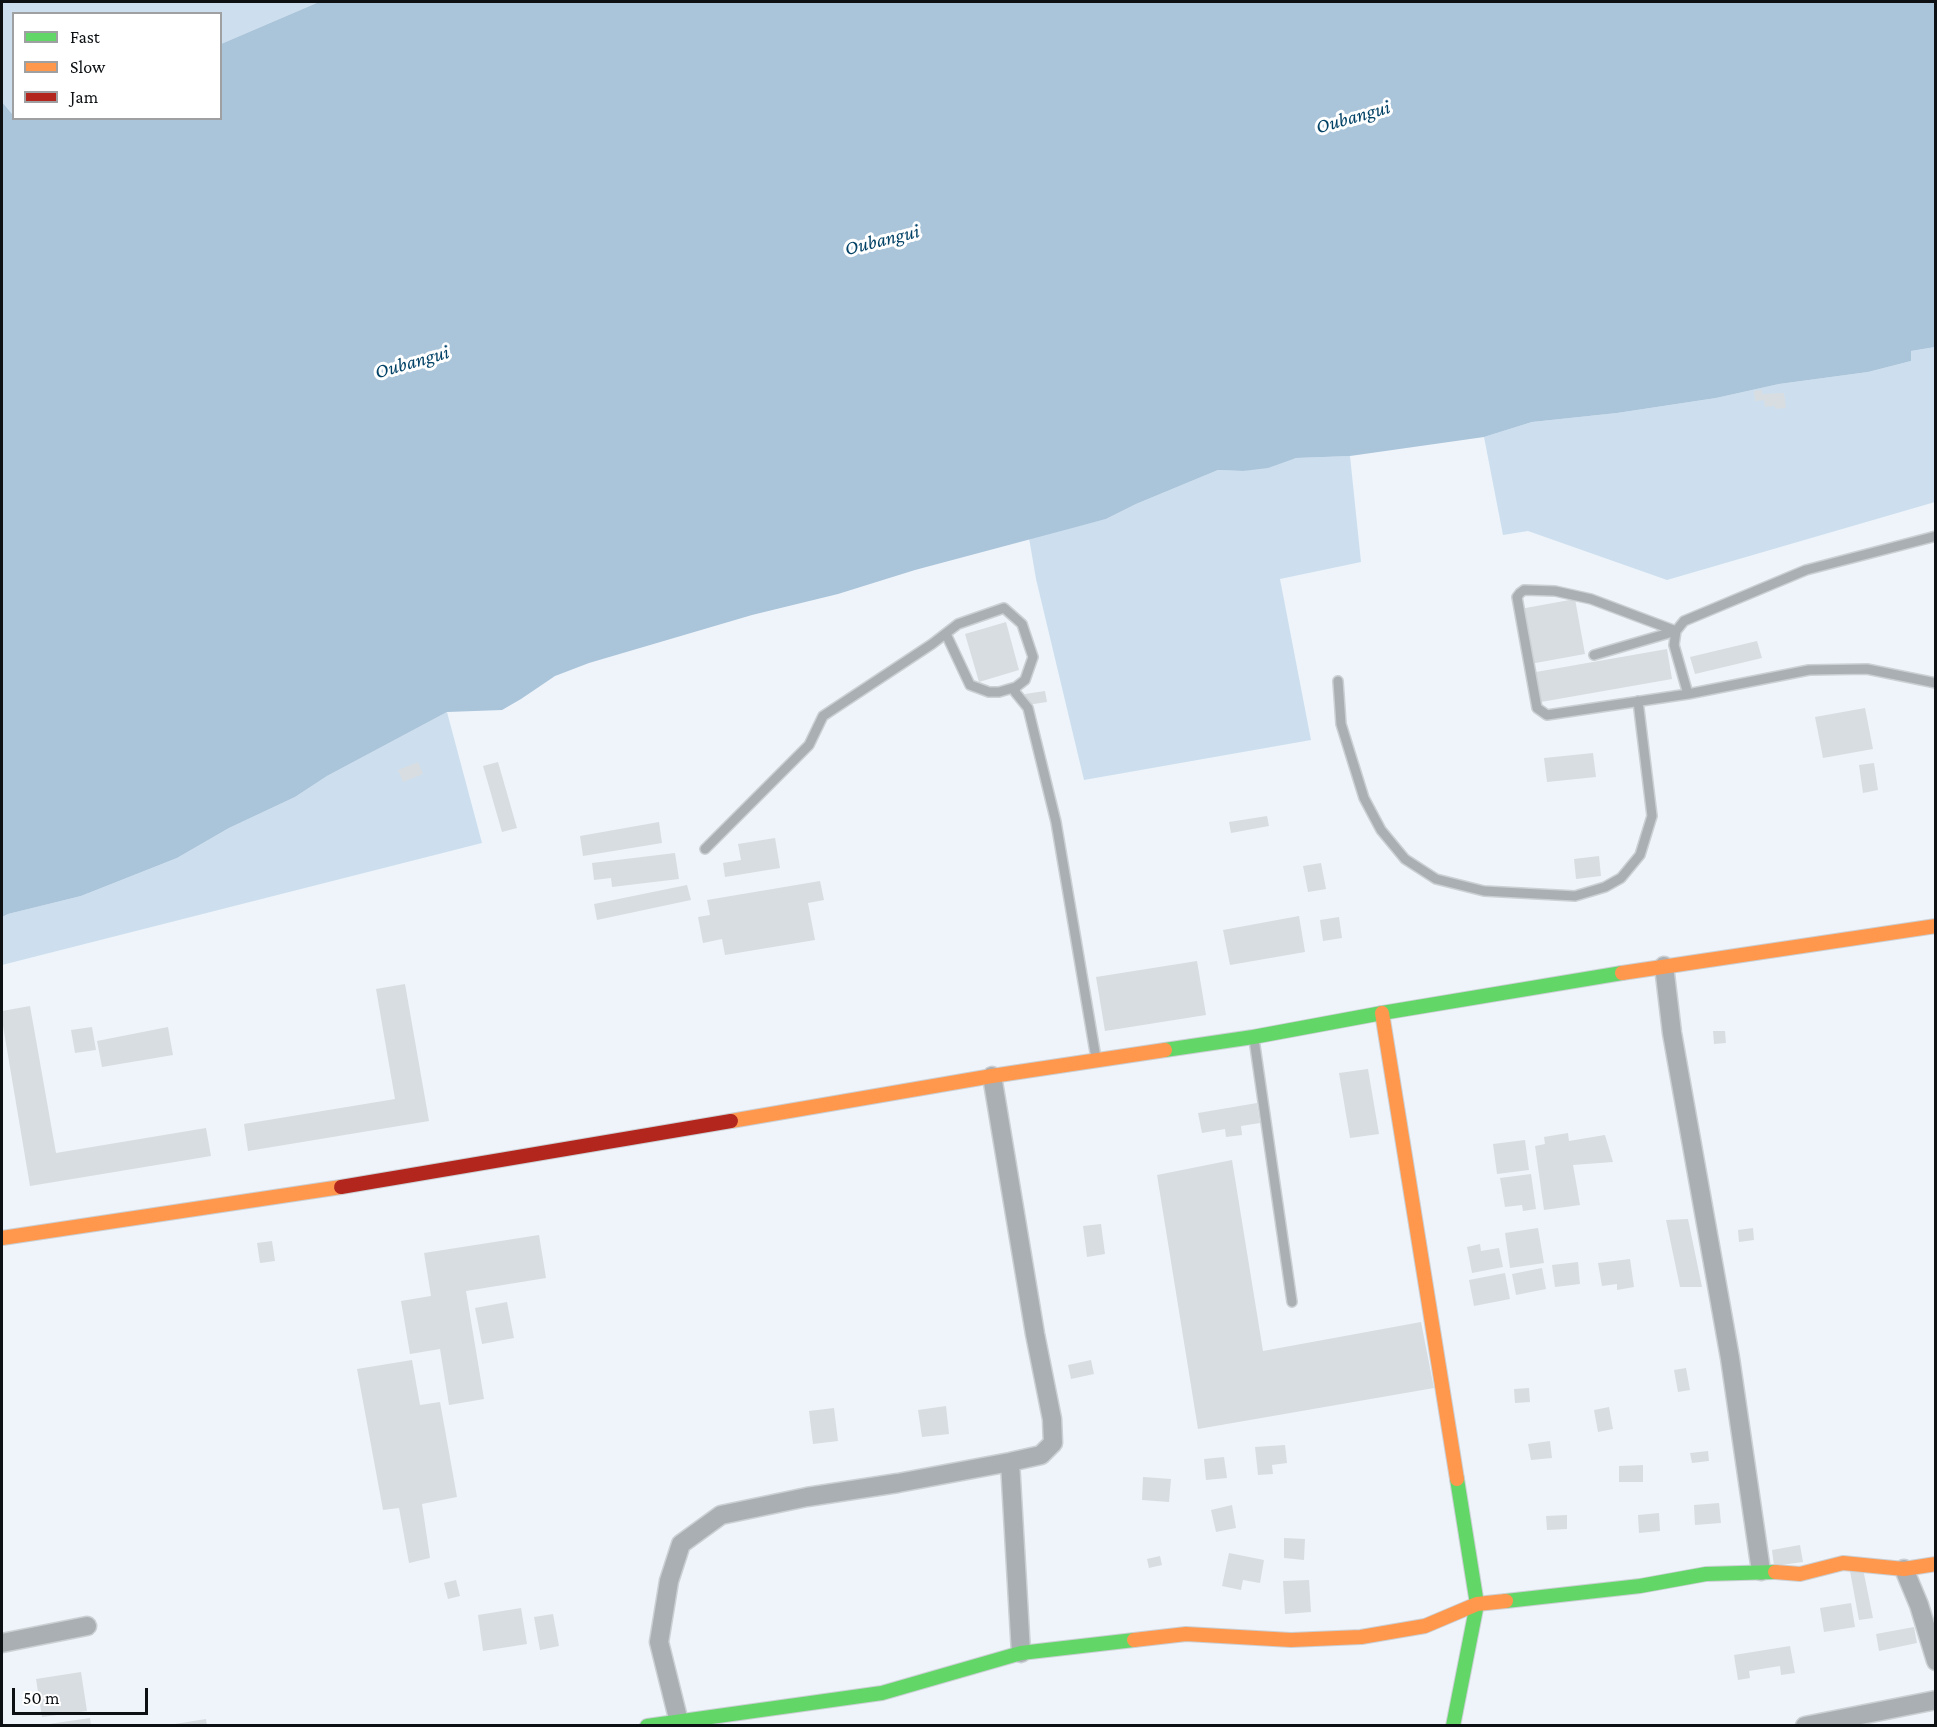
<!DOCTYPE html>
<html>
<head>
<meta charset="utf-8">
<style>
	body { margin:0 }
	#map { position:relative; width:1937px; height:1727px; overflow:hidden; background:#eef4fa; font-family:"Crimson Pro",serif }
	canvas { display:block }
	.frame { position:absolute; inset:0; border:3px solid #0d1114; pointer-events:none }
	.legend { position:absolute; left:12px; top:12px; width:210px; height:108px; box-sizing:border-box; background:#fff; border:2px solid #9ea0a1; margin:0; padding:8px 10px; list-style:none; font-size:18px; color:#0d1114 }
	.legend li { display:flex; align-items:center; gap:12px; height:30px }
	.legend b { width:30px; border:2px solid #9ea0a1 }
	.scale { position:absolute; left:12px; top:1688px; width:136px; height:27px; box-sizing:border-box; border:3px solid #0d1114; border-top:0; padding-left:8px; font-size:18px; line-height:21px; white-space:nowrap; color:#0d1114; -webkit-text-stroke:4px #fff; paint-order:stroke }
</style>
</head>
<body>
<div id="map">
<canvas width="1937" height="1727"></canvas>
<div class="frame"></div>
<ul class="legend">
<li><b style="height:8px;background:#63d668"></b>Fast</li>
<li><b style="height:8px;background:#ff974d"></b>Slow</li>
<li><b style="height:8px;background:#b3261e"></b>Jam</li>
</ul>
<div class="scale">50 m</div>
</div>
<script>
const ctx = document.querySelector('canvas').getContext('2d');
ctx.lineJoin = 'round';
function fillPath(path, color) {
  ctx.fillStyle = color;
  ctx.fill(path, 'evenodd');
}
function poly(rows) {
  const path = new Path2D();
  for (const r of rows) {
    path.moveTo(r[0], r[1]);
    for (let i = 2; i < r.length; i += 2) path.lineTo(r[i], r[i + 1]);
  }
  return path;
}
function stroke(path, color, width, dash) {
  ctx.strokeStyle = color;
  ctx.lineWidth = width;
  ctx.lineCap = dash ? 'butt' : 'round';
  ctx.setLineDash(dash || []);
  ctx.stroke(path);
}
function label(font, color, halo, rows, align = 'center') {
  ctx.font = font + ' "Crimson Pro",serif';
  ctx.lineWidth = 6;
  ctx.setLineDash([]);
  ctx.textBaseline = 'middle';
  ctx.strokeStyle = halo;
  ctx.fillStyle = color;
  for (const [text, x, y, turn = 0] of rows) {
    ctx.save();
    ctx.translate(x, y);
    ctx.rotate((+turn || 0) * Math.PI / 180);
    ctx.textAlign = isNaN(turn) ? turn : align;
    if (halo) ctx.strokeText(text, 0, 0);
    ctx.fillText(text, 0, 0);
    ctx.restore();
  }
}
const green = poly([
	[2,2,319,2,221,44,220,14,14,14,13,115,2,102],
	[1935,347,1935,502,1667,580,1528,531,1503,535,1484,437,1532,422,1617,413,1716,398,1779,384,1868,372,1911,361,1911,351],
	[1350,456,1361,562,1280,579,1311,740,1084,780,1036,579,1029,538,1106,519,1136,504,1218,470,1243,471,1296,458],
	[447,712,482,843,2,965,2,917,8,914,81,896,177,858,229,828,295,797,327,776]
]);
const water = poly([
	[319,2,1935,2,1935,347,1911,351,1911,361,1868,372,1779,384,1716,398,1617,413,1532,422,1484,437,1350,456,1296,458,1268,468,1243,471,1218,470,1136,504,1106,519,915,570,838,594,752,615,589,663,555,676,521,699,502,710,447,712,327,776,295,797,229,828,177,858,81,896,8,914,2,917,2,102,13,115,14,118,220,118,221,44]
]);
const building = poly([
	[1762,390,1762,394,1784,393,1786,408,1775,409,1775,406,1765,407,1764,400,1755,401,1754,391],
	[1575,599,1585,654,1530,664,1520,609],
	[1006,622,1019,670,979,682,965,634],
	[1757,641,1762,658,1695,674,1690,657],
	[1667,649,1672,679,1541,702,1536,672],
	[1045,691,1047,702,1027,705,1025,694],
	[1865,708,1873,749,1823,758,1815,717],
	[1593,753,1596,777,1547,782,1544,758],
	[418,762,423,774,403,782,398,770],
	[498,762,517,828,502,832,483,766],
	[1874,763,1878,790,1863,793,1859,765],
	[1267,816,1269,826,1231,833,1229,822],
	[659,822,662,843,583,856,580,836],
	[775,838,780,868,725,877,723,863,741,860,738,844],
	[675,853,679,879,612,887,611,878,594,880,592,863],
	[1599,856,1601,876,1576,879,1574,859],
	[1321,863,1326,889,1308,892,1303,866],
	[820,881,824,900,808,903,815,940,725,955,722,939,703,943,698,917,710,915,707,900],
	[687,885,691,900,597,920,594,904],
	[1299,916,1305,952,1230,965,1223,930],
	[1339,917,1342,938,1323,941,1320,920],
	[1197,961,1206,1015,1105,1031,1096,977],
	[405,984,429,1121,248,1151,244,1124,395,1099,376,989],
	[30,1006,56,1153,206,1128,211,1156,30,1186,2,1020,2,1011],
	[92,1027,96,1050,75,1053,71,1030],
	[168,1027,173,1055,102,1067,97,1041],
	[1713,1031,1725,1031,1726,1043,1714,1044],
	[1368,1069,1379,1134,1350,1138,1339,1073],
	[1257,1103,1260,1123,1241,1126,1242,1135,1226,1137,1225,1129,1202,1133,1198,1113],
	[1568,1133,1569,1141,1605,1135,1613,1162,1573,1165,1580,1205,1544,1210,1535,1146,1545,1144,1544,1137],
	[1525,1140,1529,1170,1497,1174,1493,1144],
	[1232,1160,1263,1351,1421,1322,1434,1388,1198,1429,1157,1175],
	[1531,1174,1536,1209,1523,1211,1522,1205,1505,1207,1500,1178],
	[1688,1219,1702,1287,1680,1287,1666,1220],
	[1101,1224,1105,1254,1087,1257,1083,1226],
	[1538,1228,1544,1263,1510,1268,1505,1233],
	[1753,1228,1754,1240,1739,1242,1738,1230],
	[539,1235,546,1278,466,1291,484,1399,449,1405,440,1349,410,1354,401,1301,431,1296,424,1253],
	[272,1241,275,1261,260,1263,257,1243],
	[1480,1244,1481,1251,1499,1248,1503,1267,1472,1273,1467,1247],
	[1630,1259,1634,1287,1617,1290,1617,1284,1602,1286,1598,1263],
	[1578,1262,1580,1284,1555,1287,1552,1265],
	[1542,1268,1546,1289,1516,1295,1512,1274],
	[1505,1273,1510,1299,1474,1306,1469,1280],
	[507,1302,514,1338,482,1344,475,1308],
	[412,1360,420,1405,440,1402,457,1497,422,1504,430,1558,409,1563,399,1508,383,1510,357,1369],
	[1091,1360,1094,1374,1071,1379,1068,1365],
	[1686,1368,1690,1390,1678,1392,1674,1370],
	[1529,1388,1530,1402,1515,1403,1514,1389],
	[946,1406,949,1434,922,1437,918,1410],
	[1609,1407,1613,1429,1598,1432,1594,1410],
	[834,1408,838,1441,813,1444,809,1411],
	[1550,1441,1552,1458,1531,1460,1528,1444],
	[1285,1445,1287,1463,1272,1465,1273,1474,1258,1475,1255,1447],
	[1708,1451,1709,1461,1692,1463,1690,1453],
	[1224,1457,1227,1478,1206,1480,1204,1459],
	[1643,1465,1643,1482,1619,1482,1619,1466],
	[1143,1477,1171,1479,1169,1502,1142,1500],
	[1719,1503,1721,1523,1695,1525,1694,1505],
	[1232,1505,1236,1528,1216,1532,1211,1510],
	[1659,1513,1660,1531,1639,1533,1638,1515],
	[1567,1515,1567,1529,1547,1530,1546,1516],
	[1284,1538,1305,1539,1304,1560,1284,1558],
	[1800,1545,1803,1562,1774,1566,1772,1550],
	[1229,1553,1264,1560,1260,1583,1243,1580,1241,1590,1222,1586],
	[1160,1556,1162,1565,1149,1568,1147,1559],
	[1863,1569,1873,1618,1859,1620,1850,1571],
	[456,1580,460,1596,448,1599,444,1583],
	[1309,1580,1311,1612,1285,1614,1283,1581],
	[1851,1603,1855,1627,1824,1632,1820,1608],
	[521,1608,527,1644,483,1651,478,1615],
	[553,1614,559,1646,540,1650,534,1617],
	[1914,1627,1917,1643,1879,1651,1876,1634],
	[1790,1646,1795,1673,1781,1675,1780,1666,1749,1671,1750,1678,1738,1680,1734,1655],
	[81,1672,87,1711,42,1717,36,1679],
	[90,1718,91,1726,49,1726,49,1724],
	[206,1719,207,1726,175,1726,175,1724]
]);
const lane = poly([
	[946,634,970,685,989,692,999,692,1016,687],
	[1594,655,1676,631,1591,599,1555,591,1524,590,1520,593,1517,597,1537,708,1547,715,1688,694,1809,670,1867,669,1936,683],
	[1338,681,1341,724,1364,798,1381,830,1405,859,1436,879,1484,891,1575,896,1605,887,1621,878,1640,855,1652,816,1638,701],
	[1688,694,1674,645,1676,631,1684,621,1806,570,1936,536],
	[705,849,809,745,823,716,932,644,958,624,1004,608,1022,624,1033,657,1025,680,1016,687,1015,692,1028,708,1056,822,1096,1058],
	[1254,1039,1292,1302]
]);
const street = poly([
	[1664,966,1672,1033,1730,1358,1761,1571],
	[1010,1462,1021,1653],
	[1904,1569,1919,1605,1936,1661],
	[2,1643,87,1626],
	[680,1726,659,1642,669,1581,681,1544,721,1515,807,1497,898,1483,1010,1462,1041,1455,1053,1443,1052,1419,1035,1334,992,1076],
	[1805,1726,1936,1700]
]);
const fast = poly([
	[1165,1050,1253,1037,1382,1013,1622,973],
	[1506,1601,1640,1586,1706,1574,1775,1572],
	[647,1726,882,1693,1021,1653,1134,1640],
	[1453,1726,1477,1604,1457,1479]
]);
const slow = poly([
	[1622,973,1936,926],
	[1382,1013,1457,1479],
	[731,1121,992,1076,1165,1050],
	[2,1238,341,1187],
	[1775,1572,1800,1574,1843,1563,1904,1569,1936,1564],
	[1134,1640,1186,1634,1291,1640,1361,1637,1425,1626,1477,1604,1506,1601]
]);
const jam = poly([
	[341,1187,731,1121]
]);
const waterNames = [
	["Oubangui",1353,117,-16],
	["Oubangui",882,240,-14],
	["Oubangui",412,362,-16]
];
fillPath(green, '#cddfee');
fillPath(water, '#aac4da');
fillPath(building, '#d8dde1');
stroke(lane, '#cbd0d4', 12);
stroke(street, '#cbd0d4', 21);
stroke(fast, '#cbd0d4', 16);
stroke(slow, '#cbd0d4', 16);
stroke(jam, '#cbd0d4', 16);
stroke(lane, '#aaafb3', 9);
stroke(street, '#aaafb3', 18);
stroke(fast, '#63d668', 14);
stroke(slow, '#ff974d', 14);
stroke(jam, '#b3261e', 14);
label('italic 20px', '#024266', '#fff', waterNames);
</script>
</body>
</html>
